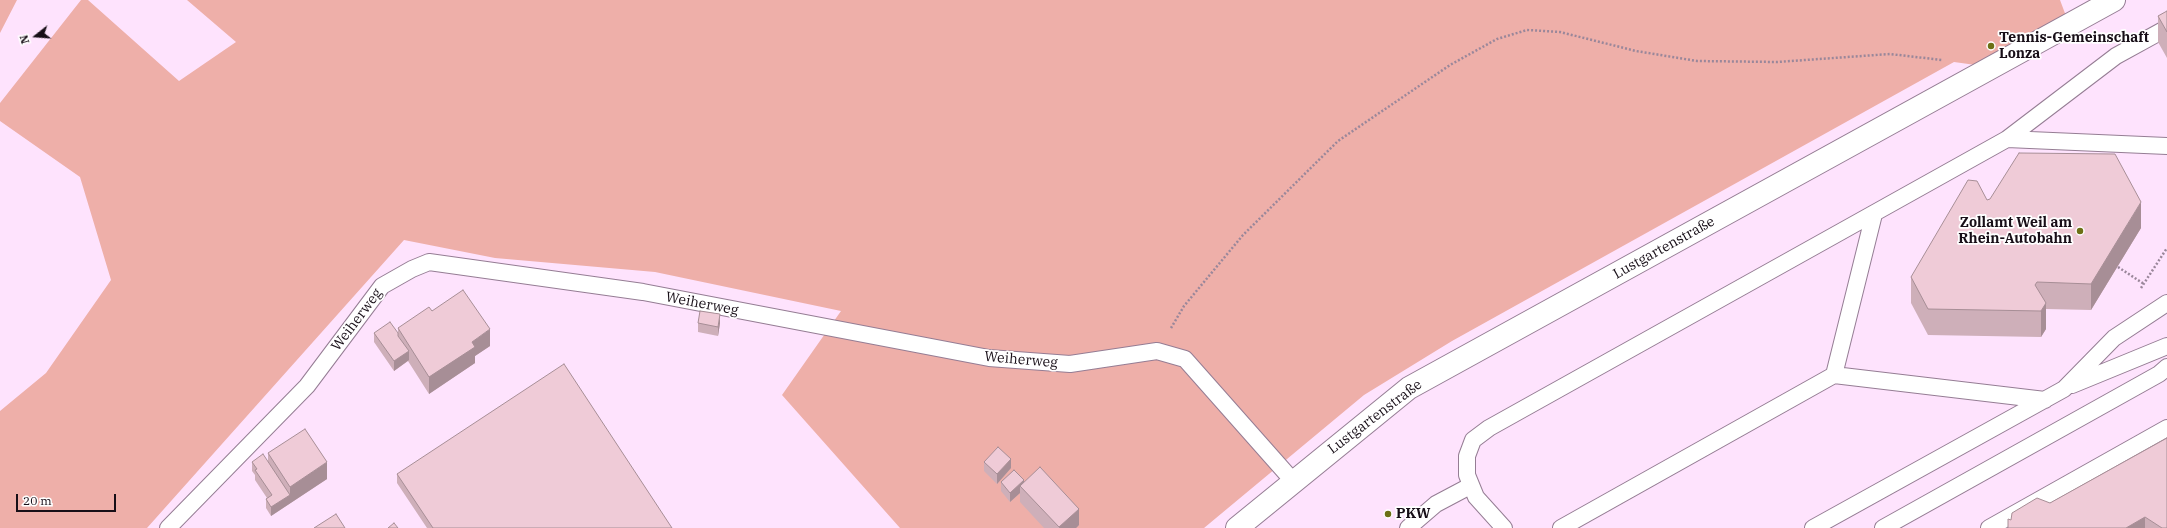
<!DOCTYPE html>
<html>
<head>
<meta charset="utf-8">
<style>
	body { margin:0 }
	#map { position:relative; width:2167px; height:528px; overflow:hidden; background:#fee3fd; font-family:"IBM Plex Serif",serif }
	canvas { display:block }
	.north { position:absolute; left:16px; top:16px; width:40px; height:40px; -webkit-text-stroke:3px #fff; paint-order:stroke; rotate:253deg; font-size:11px; font-weight:700; line-height:16px; text-align:center; color:#170e17 }
	.north::after { content:''; display:block; margin:auto; width:14px; height:18px; background:#170e17; clip-path:polygon(50% 0,100% 100%,50% 72%,0 100%) }
	.scale { position:absolute; left:16px; top:494px; width:100px; height:18px; box-sizing:border-box; border:2px solid #170e17; border-top:0; padding-left:5px; font-size:12px; line-height:14px; white-space:nowrap; color:#170e17; -webkit-text-stroke:3px #fff; paint-order:stroke }
</style>
</head>
<body>
<div id="map">
<canvas width="2167" height="528"></canvas>
<div class="north">N</div>
<div class="scale">20 m</div>
</div>
<script>
const ctx = document.querySelector('canvas').getContext('2d');
ctx.lineJoin = 'round';
function fillPath(path, color) {
  ctx.fillStyle = color;
  ctx.fill(path, 'evenodd');
}
function poly(rows) {
  const path = new Path2D();
  for (const r of rows) {
    path.moveTo(r[0], r[1]);
    for (let i = 2; i < r.length; i += 2) path.lineTo(r[i], r[i + 1]);
  }
  return path;
}
function stroke(path, color, width, dash) {
  ctx.strokeStyle = color;
  ctx.lineWidth = width;
  ctx.lineCap = dash ? 'butt' : 'round';
  ctx.setLineDash(dash || []);
  ctx.stroke(path);
}
function label(font, color, halo, rows, align = 'center') {
  ctx.font = font + ' "IBM Plex Serif",serif';
  ctx.lineWidth = 3.5;
  ctx.setLineDash([]);
  ctx.textBaseline = 'middle';
  ctx.strokeStyle = halo;
  ctx.fillStyle = color;
  for (const [text, x, y, turn = 0] of rows) {
    ctx.save();
    ctx.translate(x, y);
    ctx.rotate((+turn || 0) * Math.PI / 180);
    ctx.textAlign = isNaN(turn) ? turn : align;
    if (halo) ctx.strokeText(text, 0, 0);
    ctx.fillText(text, 0, 0);
    ctx.restore();
  }
}
const green = poly([
	[0,0,17,0,0,33],
	[81,0,88,0,179,81,236,42,187,0,2060,0,2069,24,1990,67,1954,62,1452,341,1364,395,1204,528,900,528,782,395,841,311,655,272,495,258,404,240,147,528,0,528,0,411,46,373,111,280,80,177,0,121,0,103]
]);
const path = poly([
	[2118,267,2144,284],
	[2141,288,2167,248],
	[1171,328,1184,306,1243,235,1338,141,1450,65,1497,39,1527,30,1560,32,1636,51,1697,61,1777,62,1890,54,1942,60]
]);
const lane = poly([
	[2007,139,2116,56,2167,28],
	[1874,214,1834,375,2045,400],
	[2072,385,2167,346],
	[168,528,307,386,382,286,412,269,429,262,643,292,989,358,1070,364,1157,351,1185,359,1293,481],
	[1408,528,1436,504,1470,486],
	[1504,528,1476,497,1467,475,1467,456,1473,440,1489,428,2007,139,2167,146],
	[1561,528,1834,375],
	[1813,528,2064,389,2114,338,2167,303],
	[1883,528,2159,374,2167,367],
	[1989,528,2167,428]
]);
const street = poly([
	[1237,528,1409,388,2114,0]
]);
const wall = poly([
	[2167,11,2167,58,2158,42,2158,16],
	[1987,200,2141,228,2091,310,2046,309,2046,329,2041,337,1928,335,1911,303,1911,277],
	[432,311,490,346,475,356,475,363,429,394,408,361,394,371,374,342,374,333,398,333,398,328],
	[698,323,720,323,718,336,698,332],
	[2167,438,2167,528,2008,528,2011,520,2050,503],
	[268,453,327,479,271,516,266,508,266,499,267,498,255,480,255,475,252,471,252,462,268,461],
	[984,462,1011,468,997,484,984,471],
	[397,474,672,528,427,528,397,483],
	[1001,482,1024,482,1079,525,1076,528,1044,528,1020,502,1020,493,1010,502,1001,491]
]);
const shadedWall = poly([
	[2141,202,2141,228,2091,310,2091,284],
	[2046,303,2046,329,2041,337,2041,311],
	[720,314,720,323,718,336,718,327],
	[490,329,490,346,475,356,475,363,429,394,429,377,472,342],
	[409,351,409,360,394,371,394,361],
	[1011,459,1011,468,997,484,997,474],
	[327,462,327,479,271,516,271,507,290,495,290,487],
	[1024,480,1024,489,1020,486,1020,493,1010,502,1010,493],
	[1079,509,1079,525,1076,528,1059,528,1059,527],
	[2145,517,2145,528,2126,528]
]);
const building = poly([
	[2167,11,2167,32,2158,16,2167,11],
	[2019,153,2115,154,2141,202,2091,284,2037,282,2035,285,2046,303,2041,311,1928,309,1911,277,1968,180,1977,181,1987,200,1990,199,2019,153],
	[463,290,490,329,472,342,475,347,429,377,398,328,429,307,432,311,463,290],
	[700,311,720,314,718,327,698,323,700,311],
	[390,322,398,333,398,336,409,351,394,361,374,333,390,322],
	[564,364,672,528,433,528,397,474,564,364],
	[305,429,327,462,290,487,268,453,305,429],
	[2167,438,2167,528,2162,528,2145,517,2126,528,2008,528,2008,519,2011,520,2012,513,2037,498,2050,503,2167,438],
	[998,447,1011,459,997,474,984,462,998,447],
	[263,454,290,495,271,507,266,499,272,495,255,470,257,469,252,462,263,454],
	[1040,467,1079,509,1059,527,1020,486,1040,467],
	[1014,470,1024,480,1010,493,1001,482,1014,470],
	[336,514,345,528,314,528,336,514],
	[394,523,398,528,388,528,394,523]
]);
const markers = [
	[1991,46,4,"#6c7015"],
	[2080,231,4,"#6c7015"],
	[1388,514,4,"#6c7015"]
];
const poiNames = [
	["Tennis-Gemeinschaft",1999,38],
	["Lonza",1999,54],
	["Zollamt Weil am",2072,223,"right"],
	["Rhein-Autobahn",2072,239,"right"],
	["PKW",1396,514]
];
const streetNames = [
	["Lustgartenstraße",1664,248,-29],
	["Weiherweg",702,304,11],
	["Weiherweg",357,320,-53],
	["Weiherweg",1021,360,5],
	["Lustgartenstraße",1375,417,-37]
];
fillPath(green, '#eeafa9');
stroke(lane, '#957d94', 18);
stroke(street, '#957d94', 24);
stroke(path, '#9a879a', 2.5, [2, 2]);
stroke(lane, '#fff', 16);
stroke(street, '#fff', 22);
fillPath(wall, '#ceafb9');
fillPath(shadedWall, '#a78e96');
fillPath(building, '#efcbd7');
stroke(building, '#a78e96', 1);
for (const [x, y, r, color] of markers) {
  const dot = new Path2D();
  dot.arc(x, y, r, 0, 2 * Math.PI);
  ctx.fillStyle = color;
  ctx.fill(dot);
  stroke(dot, '#fff', 1.5);
}
label('bold 14px', '#170e17', '#fff', poiNames, 'left');
label('14px', '#170e17', '#fff', streetNames);
</script>
</body>
</html>
